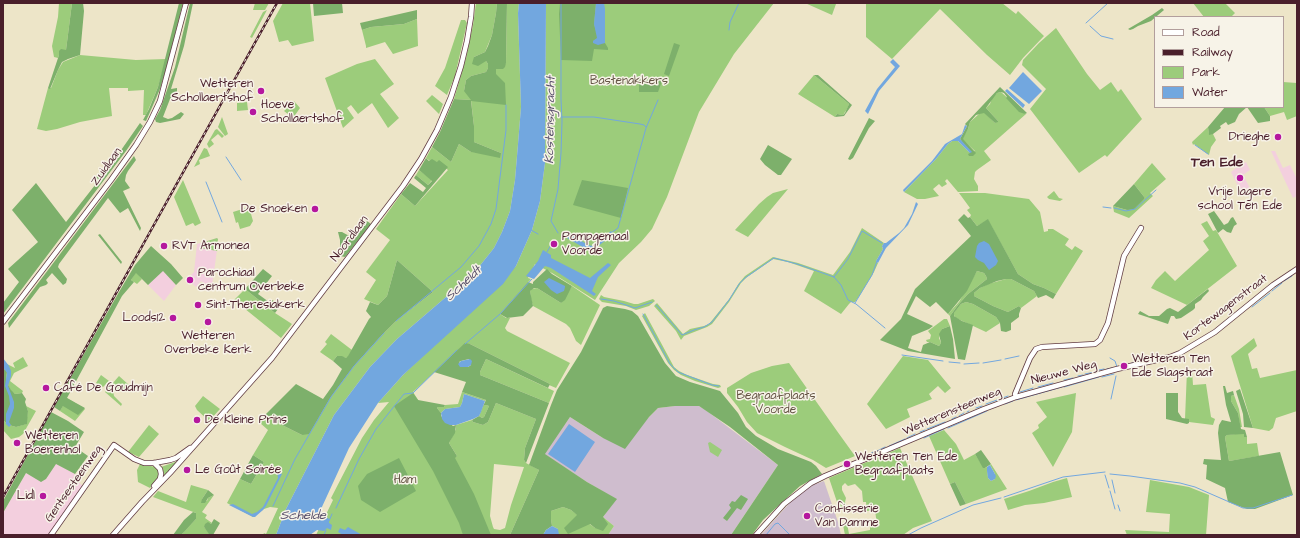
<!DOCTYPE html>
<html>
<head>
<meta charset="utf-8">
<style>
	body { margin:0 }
	#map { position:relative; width:1300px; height:538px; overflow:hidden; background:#ede5c8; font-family:"Architects Daughter",sans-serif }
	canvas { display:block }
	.frame { position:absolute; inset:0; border:4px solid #4a1f2b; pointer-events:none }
	.legend { position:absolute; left:1154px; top:16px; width:130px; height:92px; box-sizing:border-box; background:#f7f3e8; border:1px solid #b29e9c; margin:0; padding:5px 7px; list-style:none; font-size:12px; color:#4a1f2b }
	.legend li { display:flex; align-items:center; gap:8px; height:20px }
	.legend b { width:20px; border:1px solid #b29e9c }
</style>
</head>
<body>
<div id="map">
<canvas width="1300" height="538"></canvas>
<div class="frame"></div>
<ul class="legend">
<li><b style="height:5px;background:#fff"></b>Road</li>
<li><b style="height:5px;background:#4a1f2b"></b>Railway</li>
<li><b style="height:11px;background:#9ccc7b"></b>Park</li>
<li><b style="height:11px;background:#72a7df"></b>Water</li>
</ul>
</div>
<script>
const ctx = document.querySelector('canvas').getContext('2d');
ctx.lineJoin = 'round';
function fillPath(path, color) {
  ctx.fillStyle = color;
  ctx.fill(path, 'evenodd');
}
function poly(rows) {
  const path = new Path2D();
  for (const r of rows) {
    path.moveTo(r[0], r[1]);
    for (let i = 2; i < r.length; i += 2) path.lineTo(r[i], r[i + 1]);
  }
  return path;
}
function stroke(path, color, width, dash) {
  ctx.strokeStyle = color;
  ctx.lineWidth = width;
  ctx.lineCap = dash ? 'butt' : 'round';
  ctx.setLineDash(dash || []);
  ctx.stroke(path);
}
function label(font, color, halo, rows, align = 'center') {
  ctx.font = font + ' "Architects Daughter",sans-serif';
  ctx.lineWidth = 3;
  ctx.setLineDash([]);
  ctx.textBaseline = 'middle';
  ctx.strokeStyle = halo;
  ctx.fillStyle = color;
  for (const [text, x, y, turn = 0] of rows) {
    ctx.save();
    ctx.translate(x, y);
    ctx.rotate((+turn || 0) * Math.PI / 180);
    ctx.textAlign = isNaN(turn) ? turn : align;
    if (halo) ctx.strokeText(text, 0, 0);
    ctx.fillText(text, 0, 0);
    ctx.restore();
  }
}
const built = poly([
	[1271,151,1275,151,1283,168,1290,165,1297,179,1297,196,1293,198],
	[1246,162,1250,170,1243,175,1251,190,1242,194,1231,172,1240,165],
	[217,238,218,239,217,250,212,286,207,285,201,281,196,287,187,279,194,272,197,244],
	[163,270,176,285,164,301,148,285],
	[56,463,75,474,73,478,83,486,49,535,3,535,3,513,26,473,42,481,46,479]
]);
const industrial = poly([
	[675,406,699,406,707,411,778,465,731,535,608,535,614,526,603,517,616,499,587,482,544,454,570,417,603,438,649,417,658,408],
	[824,481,838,522,841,535,761,535,795,497,813,485]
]);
const green = poly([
	[59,3,72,3,66,50,59,55,58,58,54,57,52,46,58,17],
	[255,3,269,3,265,10,253,10],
	[283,3,310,3,314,41,292,46,288,40,279,42,273,21],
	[476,3,497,3,496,13,492,35,485,52,474,57,486,61,488,64,488,68,486,72,471,76,466,80,464,91,496,73,496,69,500,69,506,63,507,3,519,3,518,13,521,107,518,144,515,180,510,211,502,232,494,248,474,273,397,339,370,367,334,415,286,509,276,535,263,535,264,533,266,534,278,508,270,507,264,509,253,517,227,503,240,479,251,484,264,462,253,455,268,430,259,422,264,416,302,435,320,415,331,397,354,366,382,335,396,321,433,292,397,260,387,296,378,305,364,299,376,280,366,272,390,240,376,229,401,194,415,206,448,170,437,162,430,161,426,158,432,147,451,162,459,144,471,152,501,153,474,142,474,126,471,100,454,99,466,58,473,25],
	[546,3,774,3,734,54,699,112,667,197,652,229,641,242,619,263,595,300,552,273,535,264,528,278,531,279,500,314,506,318,510,318,505,328,507,331,570,363,556,388,549,385,550,384,470,344,465,344,413,392,455,457,457,456,449,443,456,429,456,425,472,420,473,422,483,425,488,422,496,403,536,419,525,448,524,460,526,463,539,470,510,535,316,535,333,500,331,498,362,438,374,420,389,402,378,403,403,375,516,266,532,230,540,201,545,163],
	[494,464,524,467,511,505,505,528,500,530,494,529,493,527,490,516],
	[805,3,831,3,836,4,832,15],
	[866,3,1002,3,1016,14,1018,11,1044,36,1023,58,1010,75,987,55,940,9,892,59,866,37],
	[1193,3,1225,3,1235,13,1231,17,1204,17],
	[267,10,252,38,250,37,263,12],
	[417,19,418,46,393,54,385,42,366,48,366,46,362,30,371,27,404,24],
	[461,20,465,20,467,23,455,76,447,95,435,86,445,68],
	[1056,28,1087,74,1100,90,1111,82,1118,92,1121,89,1142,119,1107,157,1105,155,1079,173,1030,109,1046,89,1022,65,1023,60,1039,43],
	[80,55,136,60,166,59,158,87,146,115,143,115,144,90,128,91,128,88,109,88,112,116,80,122,57,129,46,131,37,129,48,88,51,88,58,70,63,62],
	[375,59,394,84,380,94,399,118,388,128,372,103,358,114,351,105,347,108,354,118,343,128,325,78,357,64],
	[814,75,849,104,847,109,843,115,837,114,835,117,798,94],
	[1283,82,1297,83,1297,116,1287,120,1284,112,1270,116,1264,107,1283,107],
	[1001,92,1025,114,1026,114,984,151,991,160,977,170,975,172,974,179,978,186,978,191,958,192,947,179,945,181,947,184,942,187,939,184,933,189,939,196,925,199,917,199,904,192,936,159,948,144,952,141,958,141,970,153,975,151,962,139,963,138,968,129,970,122,979,114,984,112,995,123,998,121,986,108,990,104,992,98,997,93],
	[432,95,443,104,439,114,426,101],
	[294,101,300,108,293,118,284,111],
	[247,102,248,110,237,111,237,103],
	[222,117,228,134,225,136,218,127],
	[1208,127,1209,134,1213,134,1216,140,1211,147,1209,155,1194,144,1193,145,1192,142],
	[217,129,224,136,222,138,218,134,211,140,214,144,209,148,207,144,215,130],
	[204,148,207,149,210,156,199,160,200,164,194,167],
	[1152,163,1166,179,1150,193,1153,196,1129,218,1114,212,1113,206,1127,210,1145,198,1134,184],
	[419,170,432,180,428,185,416,175],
	[183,180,201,223,195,226,193,223,186,226,174,197],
	[788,189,748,237,735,230,759,204,767,197,773,193],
	[1054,191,1059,198,1063,199,1060,201,1049,199,1047,197],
	[959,193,985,193,1029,199,1040,212,1044,232,1048,231,1048,229,1053,229,1069,239,1065,245,1072,250,1075,246,1083,251,1056,294,1044,288,1033,284,1018,274,988,220,977,226,970,217,971,215,967,210,970,208],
	[249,207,253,221,250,226,240,229,238,222,236,223,233,212],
	[1207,221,1213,231,1216,230,1237,266,1187,305,1151,288,1156,280,1165,271,1175,281,1209,250,1203,241,1209,236,1201,224],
	[862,228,884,243,882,246,883,249,876,261,878,263,874,272,860,295,855,302,851,302,849,304,841,314,804,291,814,271,788,262,773,259,747,277,741,283,729,302,712,324,707,327,684,336,681,340,676,331,654,306,657,303,683,334,690,329,704,326,709,324,730,298,739,283,745,276,773,257,798,263,833,275,850,252],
	[217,238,218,239,217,251,201,248,201,243],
	[977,271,984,273,986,276,987,279,968,294,958,305,950,316,948,314,959,302],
	[136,272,142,279,137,284,131,280],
	[1006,279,1011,279,1034,291,1037,296,1021,308,1019,306,1008,312,993,306,974,296,974,293,980,288,988,284],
	[572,286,600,305,581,345,576,341,570,328,566,324,533,306,531,299,530,291,531,289,537,288,561,303],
	[245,289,275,313,292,324,281,338,234,300],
	[601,295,604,297,624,301,634,304,638,304,653,299,655,301,649,306,636,310,626,306,602,302,599,299],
	[966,302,973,304,996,317,1000,323,986,332,956,318,953,314,956,310,961,304],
	[645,313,674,367,679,371,687,375,713,384,720,385,721,387,718,388,695,381,681,375,674,370,668,363,642,316],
	[944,319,947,319,950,326,942,329,939,338,941,343,939,346,930,342,927,342,926,340,930,339,931,335,928,331],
	[331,334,352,350,348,357,346,358,339,356,337,356,333,361,320,352,327,344,325,342],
	[1254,338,1257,346,1248,354,1252,369,1257,368,1260,378,1297,370,1297,411,1276,418,1273,428,1269,431,1253,428,1231,356],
	[903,356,928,360,951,388,945,393,938,386,929,394,932,399,907,409,910,417,886,429,867,404],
	[23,357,28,366,14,373,10,381,23,391,22,393,15,394,11,391,7,383,6,378,7,372,5,369,3,370,3,362,15,368,13,363],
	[486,359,554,391,549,403,480,375,480,372],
	[789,363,837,431,855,456,826,468,813,460,785,447,757,433,747,422,738,407,727,393,727,388,751,373,772,366],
	[1187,370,1192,370,1193,385,1206,384,1211,417,1215,419,1213,425,1189,422,1189,419,1185,419],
	[101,375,109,381,103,387,96,383],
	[119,376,129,385,125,391,119,389,114,390,113,391,114,396,122,404,121,406,105,392],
	[462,392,486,400,485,401,464,394,462,403,460,407,445,409,441,413,437,408,438,407,444,407,445,405,458,404],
	[1076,393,1072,432,1053,467,1032,433,1039,428,1038,425,1047,417,1036,402],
	[1234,395,1239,409,1242,427,1240,427,1238,413,1231,401,1231,396],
	[203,396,220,409,209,421,197,410,195,406],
	[67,398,85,409,75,421,60,411],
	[486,405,489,406,484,417,482,418,479,416,483,406],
	[26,406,36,411,23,434,19,437,11,439,3,430,3,418,4,421,9,425,16,427,26,424,28,411],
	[149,425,159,434,139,457,128,452],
	[944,430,956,444,964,460,975,454,980,462,985,468,987,467,988,478,991,481,995,479,995,474,990,465,991,464,1007,489,966,504,955,482,950,484,929,436],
	[1244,433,1244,437,1247,437,1247,444,1257,443,1259,456,1229,461,1225,437,1227,435],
	[710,442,722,450,718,457,710,452,708,443],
	[900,448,932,521,913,528,903,535,845,535,843,525,847,523,849,534,870,530,870,526,877,525,875,510,867,511,866,502,863,502,862,491,855,484,848,486,845,483,842,486,842,490,846,498,845,502,846,506,839,508,829,478],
	[178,461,164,478,164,473,161,467],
	[140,464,156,467,159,469,159,477,150,488,138,482,137,470],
	[1067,478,1072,497,1044,503,1025,505,1008,510,1004,499,1029,491,1053,482],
	[1150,480,1189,487,1209,495,1206,535,1127,535,1125,530,1169,532,1170,514,1146,512],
	[191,485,208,490,202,499,207,501,208,498,214,495,202,512,207,515,205,518,212,523,204,527,210,534,209,535,181,535,196,519,196,513,153,497,158,491,186,502],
	[563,507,571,510,595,528,603,517,614,526,608,535,558,535,558,529,552,526,551,519,551,511]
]);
const forest = poly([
	[72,3,83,3,84,11,80,55,68,59,62,62,58,70,50,89,48,88,59,55,59,51,61,49,66,50],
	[179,3,183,3,166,69,160,89,150,112,146,121,143,120,149,109,158,87],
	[190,3,193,3,184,46,171,89,177,88,177,93,170,99,163,117,168,119,172,118,181,112,184,114,180,119,160,123,156,122,155,119,160,110,175,67],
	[313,3,342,3,343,13,314,16],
	[497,3,507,3,506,63,505,67,503,69,496,69,496,74,505,83,506,105,471,101,474,126,474,142,501,153,500,158,471,152,459,144,451,162,432,147,440,132,454,99,471,100,464,91,466,80,471,76,486,72,488,68,488,64,486,61,478,66,472,64,474,57,485,52,488,46,492,35,496,13],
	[560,3,596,3,594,24,598,38,593,41,605,43,608,48,608,50,594,49,592,61,561,60,559,14],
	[1162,8,1164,10,1151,21,1138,26,1133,29,1130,30,1128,29,1152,15],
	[417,10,417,19,404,24,371,27,362,30,360,23],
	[674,43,680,45,669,76,664,74],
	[814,75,818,75,852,105,844,116,835,117,837,114,843,115,845,113,849,104],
	[633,76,635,78,662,81,658,92,639,92,639,82,631,81,631,79],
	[1000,87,1027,113,1025,114,1019,112,1006,98,1007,97,1004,93,1001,92,997,93,986,108,998,121,998,122,995,123,984,113,976,115,970,122,968,129,963,139,976,153,973,156,969,156,968,154,970,153,960,139,967,126,965,124],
	[1225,107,1247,107,1239,114,1235,122,1228,125,1226,122,1220,126,1221,128,1213,134,1209,135,1208,127],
	[1247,107,1264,107,1270,116,1270,121,1258,123],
	[869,118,875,121,869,128,853,158,850,160,848,159],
	[140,123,143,126,126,151,3,314,3,303,19,282,8,269,38,242,12,210,36,183,66,222,99,180,96,177,110,166],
	[768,145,792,159,781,175,778,175,765,165,760,159],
	[134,156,136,160,128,171,126,175,125,181,130,188,123,191,141,228,140,231,128,208,120,213,108,198,59,264,58,267,67,279,66,283,63,285,52,273,46,280,48,283,46,285,40,287,9,328,8,323],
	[426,158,429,161,432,159,437,162,439,160,448,167,415,206,401,194,410,183,423,192,426,188,414,178,416,175,428,185,432,181,419,170],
	[582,180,628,188,621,218,573,205],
	[1134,184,1145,198,1134,209,1127,210,1113,206],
	[1214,211,1224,225,1228,223,1231,218,1233,217,1237,224,1234,226,1231,233,1227,232,1223,229,1218,233,1208,214],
	[964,214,968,218,970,217,977,226,988,219,1018,274,1033,284,1044,288,1056,294,1053,299,1046,295,1038,298,1034,291,1011,279,1006,279,997,281,980,288,974,293,974,296,993,306,1008,312,1019,306,1021,308,1019,314,1019,317,1011,323,1011,330,1006,332,1001,331,1000,323,996,317,973,304,966,302,961,304,954,313,954,316,962,321,973,325,965,360,958,359,950,316,958,305,968,294,987,279,986,276,984,273,977,271,967,291,948,314,936,302,930,307,916,296,907,314,933,326,929,329,912,336,908,348,921,352,923,345,930,342,939,346,941,343,939,334,942,329,950,326,953,339,955,359,908,351,880,340,901,319,915,289,971,236,958,220],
	[367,221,371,224,345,257,340,256,340,240,338,232,342,232,351,237,359,227,362,229],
	[100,234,122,262,121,264,98,235],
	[151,246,171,264,183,278,176,285,163,271,148,285,136,273,131,280,134,282,122,296,67,398,85,408,78,415,63,406,60,411,54,407,119,292,135,265],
	[397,260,433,292,396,321,382,335,354,366,331,397,309,434,302,435,264,416,296,384,323,399,333,385,342,369,333,361,337,356,342,356,346,358,348,356,369,319,371,317,366,311,370,302,378,305,387,296],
	[263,269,272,276,258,294,269,302,272,300,281,305,275,313,245,289],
	[547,269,552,274,572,286,565,300,561,303,537,288,534,288,530,291,533,306,523,316,507,318,500,314,528,282,533,284,533,282],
	[1208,289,1209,291,1203,297,1201,300,1195,304,1195,308,1193,310,1181,318,1176,319,1174,316,1171,316,1168,324,1138,314,1140,311,1149,316,1159,316,1167,309,1170,308,1178,312],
	[607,306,625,309,632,311,638,316,665,363,676,376,690,382,720,391,738,413,746,427,756,436,778,449,811,462,816,466,822,474,800,486,763,520,752,535,731,535,778,465,730,427,699,406,675,406,658,408,649,417,625,449,603,438,570,417,545,454,587,482,617,499,603,517,608,524,603,531,595,528,590,524,568,534,564,528,577,515,571,510,563,507,551,511,551,519,552,526,546,530,543,535,510,535,539,470,529,465,551,405,557,390,581,352,603,308],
	[465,343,470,344,550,384,548,388,486,359,480,372,480,375,549,403,526,463,524,460,525,448,536,419,496,403,488,422,483,425,473,422,472,420,479,416,482,418,484,417,489,406,486,405,483,406,486,400,462,392,466,382,434,372],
	[469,359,471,365,468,367,464,367,459,362,461,361],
	[5,369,6,369,7,372,6,378,7,383,11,390,15,394,22,393,26,399,25,402,28,411,27,424,16,427,9,425,4,421,3,370],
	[1223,386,1225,386,1227,393,1233,391,1234,395,1231,396,1231,401,1238,413,1241,429,1245,430,1247,437,1244,437,1244,434,1227,435,1225,437,1229,461,1280,452,1293,495,1255,509,1247,509,1228,502,1225,488,1206,479,1207,465,1203,464,1204,459,1221,460,1218,433,1219,425,1222,420,1231,422,1226,405],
	[1240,389,1253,428,1244,427,1243,414,1236,391],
	[413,393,418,400,445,405,444,407,438,407,437,408,441,413,441,416,453,426,456,425,455,433,449,443,457,456,455,458,474,494,491,535,463,535,459,523,433,471,394,406],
	[1166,393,1178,393,1178,412,1182,418,1189,419,1189,423,1187,424,1166,419],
	[51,412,68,421,84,432,75,447,88,456,75,474,56,464,46,479,41,482,26,473,3,513,3,501],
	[981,450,991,464,985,468,983,468,975,454],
	[253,455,264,462,251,484,240,479],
	[399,458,416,491,380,512,361,500,358,486,367,474],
	[955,482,966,504,960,506,950,484],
	[208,490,214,495,208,498,205,503,201,503,202,499],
	[741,495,748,499,741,510,737,508,727,521,723,518,731,508,729,505,732,501,735,502],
	[193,512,196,513,196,519,185,531,181,535,173,535,184,520],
	[214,519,220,523,213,535,209,535,209,534,204,527,205,524,208,522,211,524]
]);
const water = poly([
	[519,3,546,3,545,163,540,201,532,230,516,266,503,284,403,375,378,403,349,448,321,509,323,514,329,519,329,523,332,525,331,530,327,528,324,531,317,530,310,535,276,535,286,509,334,415,370,367,397,339,474,273,494,248,502,232,510,211,515,180,518,144,521,107,518,13],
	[596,3,604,3,605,9,605,43,598,45,593,43,593,41,597,38,594,24],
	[893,59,900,66,879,91,868,114,865,111,877,89,895,67,890,62],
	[1023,72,1042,91,1029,104,1009,88],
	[1007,89,1025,105,1023,108,1005,91],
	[965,125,967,126,960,139,972,152,970,153,958,141,952,141,948,144,936,159,904,192,903,190,932,161,945,144,962,134],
	[916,202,918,204,908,225,886,248,878,263,876,261,883,249,882,246,884,243,886,243,899,233,904,228,912,214],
	[611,231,613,234,596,248,588,250,567,238,568,233,588,245,593,246],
	[984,241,989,244,998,261,996,265,989,270,984,263,978,260,975,257,977,246,979,243],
	[543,250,551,255,551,258,590,278,608,263,611,265,598,277,592,291,596,294,594,296,551,268,545,266,534,279,526,276,538,261],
	[549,278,565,286,565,287,564,291,557,294,551,290,544,282],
	[3,358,9,366,11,371,11,376,8,386,14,402,14,408,9,422,11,425,9,427,6,424,6,414,10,404,9,396,5,386,7,373,3,367],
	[470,359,472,361,471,365,468,367,460,367,458,364,461,361],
	[464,394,485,401,481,412,479,416,473,419,456,425,450,425,445,423,442,419,441,413,445,409,460,407,462,403],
	[569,424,595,442,575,472,548,454],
	[990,465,996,476,995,479,991,481,988,478,987,471,987,467],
	[277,471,282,474,266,506,263,510,255,517,253,517,229,505,233,504,252,514,257,512,263,507,278,478],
	[552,526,558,529,559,535,543,535,546,530],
	[348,527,362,535,343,535,338,532,340,528,345,530]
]);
const stream = poly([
	[1086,23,1108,3],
	[1090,26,1101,36,1113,39],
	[729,30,730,22,739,3],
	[561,117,594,117,640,124,644,125,646,127],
	[1195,145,1208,154],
	[226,157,241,180],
	[206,182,222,222],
	[1103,207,1111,208],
	[1114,208,1126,211,1135,209,1156,190],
	[531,230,538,234],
	[558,233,551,221,558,189,561,153,562,121,561,99,561,3],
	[611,233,618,228,646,128,658,100],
	[547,252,551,245],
	[834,277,848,259,862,231,882,243],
	[1284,281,1292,276],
	[1272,291,1282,283],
	[601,299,614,301,635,308,652,302],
	[855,303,872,275,877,261],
	[656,305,659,308,682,335,694,330,704,327,712,322,729,300,739,284,745,278,774,258,797,264,834,277,841,285,848,300,856,304,885,328],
	[1252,307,1270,293],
	[643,314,670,364,678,372,712,385,719,386],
	[396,321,461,267,479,246,491,224,496,209,506,130,506,105],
	[465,344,500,314,532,279],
	[902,355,943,361],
	[1005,359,1019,356],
	[949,362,960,363],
	[983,363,1001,360],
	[964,364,979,363],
	[1125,365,1136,362],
	[1107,369,1117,367,1115,361,1110,358],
	[1099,370,1104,369],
	[1085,374,1095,372],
	[1078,376,1083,375],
	[1102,377,1114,374],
	[1064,380,1073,378],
	[1038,387,1053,383],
	[1064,387,1099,377],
	[1020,392,1033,388],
	[1111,399,1116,376],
	[1016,400,1062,387],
	[986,404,1008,396],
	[1005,404,1013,401],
	[976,408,982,406],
	[990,409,998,406],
	[967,412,969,411],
	[959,416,964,413],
	[952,419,956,417],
	[948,428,987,411],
	[927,429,945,422],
	[920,432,925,430],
	[907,438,915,434],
	[924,438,944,429],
	[889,446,905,439],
	[877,451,885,447],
	[870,454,873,452],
	[861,457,867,455],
	[1110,474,1130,476,1180,483,1195,487,1243,508,1253,508,1292,495],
	[1105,475,1109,488],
	[1112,480,1115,493],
	[1110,491,1115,509],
	[1004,497,1063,477,1105,472],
	[1118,505,1120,511],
	[273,506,295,459,331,397,354,366,384,333],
	[336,508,359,459,376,429,404,394,413,393,457,350],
	[329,521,332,514],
	[324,535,326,530],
	[766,535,775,524,778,523,790,535],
	[908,535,921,528,973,505,1001,498]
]);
const secondary = poly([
	[3,322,111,180,136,145,150,122,160,101,186,3],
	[1016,397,1015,394,1030,358,1036,349,1042,347,1095,344,1100,340,1108,323,1124,256,1141,228],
	[154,486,160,479,161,474,160,469,154,463],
	[51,535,114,445,134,459,144,463,154,463,170,460,176,458,190,448],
	[113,535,142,502,170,473,272,358,403,186,421,159,437,130,451,97,461,66,467,41,471,17,472,3],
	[756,535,784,504,811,483,825,476,984,409,1016,397,1117,369,1170,357,1180,353,1215,332,1273,285,1297,269]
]);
const rail = poly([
	[3,497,277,3]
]);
const markers = [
	[261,91,4,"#b5179e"],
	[253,112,4,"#b5179e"],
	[1278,137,4,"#b5179e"],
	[1240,178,4,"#b5179e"],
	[315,209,4,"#b5179e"],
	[554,244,4,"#b5179e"],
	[164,246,4,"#b5179e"],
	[190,280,4,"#b5179e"],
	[198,305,4,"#b5179e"],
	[173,318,4,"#b5179e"],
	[208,322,4,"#b5179e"],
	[1124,366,4,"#b5179e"],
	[46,388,4,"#b5179e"],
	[197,420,4,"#b5179e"],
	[17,443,4,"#b5179e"],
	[847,464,4,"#b5179e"],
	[187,470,4,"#b5179e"],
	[43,496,4,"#b5179e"],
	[807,516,4,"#b5179e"]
];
const parkNames = [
	["Bastenakkers",629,81],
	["Begraafplaats",776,396],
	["Voorde",776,410],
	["Ham",405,480]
];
const poiNames = [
	["Wetteren",253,84,"right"],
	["Schollaertshof",253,98,"right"],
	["Hoeve",261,105],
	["Schollaertshof",261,119],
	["Drieghe",1270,137,"right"],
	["Vrije lagere",1240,192,"center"],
	["school Ten Ede",1240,206,"center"],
	["De Snoeken",307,209,"right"],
	["Pompgemaal",562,237],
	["Voorde",562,251],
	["RVT Armonea",172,246],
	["Parochiaal",198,273],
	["centrum Overbeke",198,287],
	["Sint-Theresiakerk",206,305],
	["Loods12",165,318,"right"],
	["Wetteren",208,336,"center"],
	["Overbeke Kerk",208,350,"center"],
	["Wetteren Ten",1132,359],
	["Ede Slagstraat",1132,373],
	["Café De Goudmijn",54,388],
	["De Kleine Prins",205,420],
	["Wetteren",25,436],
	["Boerenhol",25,450],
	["Wetteren Ten Ede",855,457],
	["Begraafplaats",855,471],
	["Le Goût Soirée",195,470],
	["Lidl",35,496,"right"],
	["Confisserie",815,509],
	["Van Damme",815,523]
];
const streetNames = [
	["Zuidlaan",107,167,-54],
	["Noordlaan",350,239,-53],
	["Kortewagenstraat",1226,308,-37],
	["Nieuwe Weg",1064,373,-15],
	["Wetterensteenweg",952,412,-23],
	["Gentsesteenweg",74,484,-55]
];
const waterNames = [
	["Kostensgracht",551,120,-89],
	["Scheldt",464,284,-43],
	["Schelde",303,516]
];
const quarterNames = [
	["Ten Ede",1217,163]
];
fillPath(built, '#f3cfde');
fillPath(industrial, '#cfbdce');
fillPath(green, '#9ccc7b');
fillPath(forest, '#7db06b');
fillPath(water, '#72a7df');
stroke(stream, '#72a7df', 1);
stroke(secondary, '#623d43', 6);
stroke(secondary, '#fff', 4.5);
stroke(rail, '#4a1f2b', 2.5);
stroke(rail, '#f7f3e8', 1, [3]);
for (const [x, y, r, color] of markers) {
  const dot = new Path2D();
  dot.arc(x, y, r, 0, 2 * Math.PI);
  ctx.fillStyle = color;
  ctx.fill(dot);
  stroke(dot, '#f7f3e8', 1.5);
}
label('12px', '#635343', '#f7f3e8', parkNames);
label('12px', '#4a1f2b', '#f7f3e8', poiNames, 'left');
label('12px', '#4a1f2b', '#f7f3e8', streetNames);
label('italic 13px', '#584f6a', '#f7f3e8', waterNames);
label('bold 14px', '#4a1f2b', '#f7f3e8', quarterNames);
</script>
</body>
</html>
